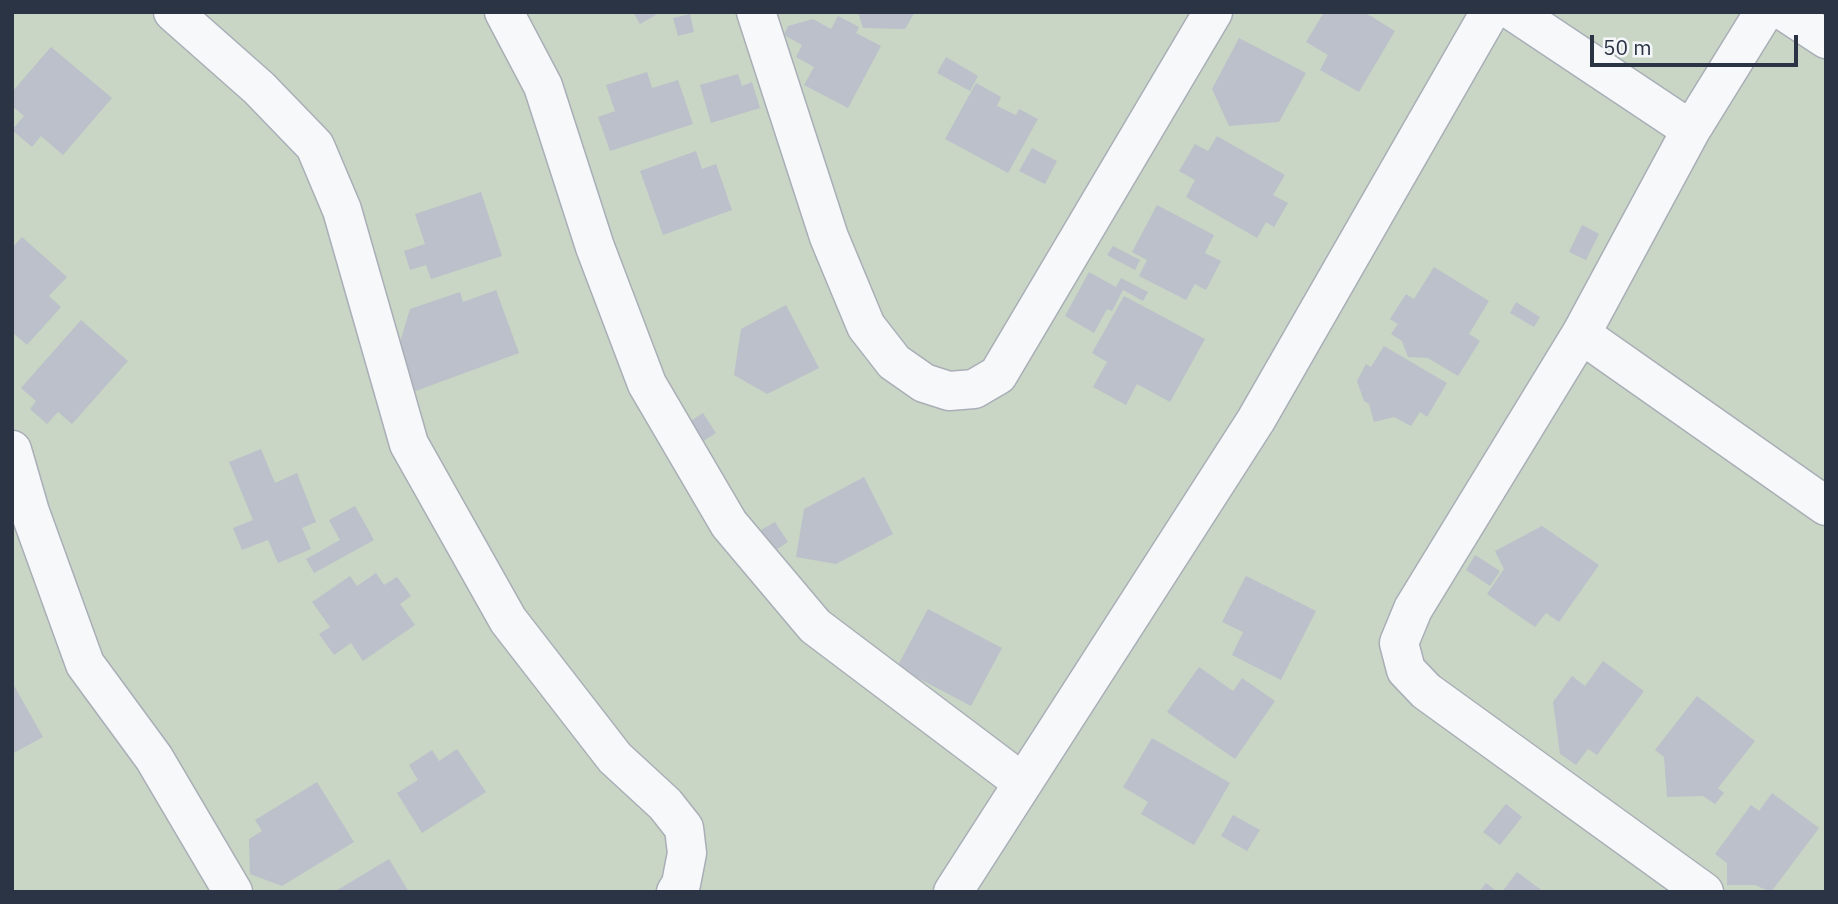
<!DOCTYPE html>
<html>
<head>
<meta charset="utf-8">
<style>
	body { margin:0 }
	#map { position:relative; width:1838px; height:904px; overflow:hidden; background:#e4e7ec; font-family:"IBM Plex Sans",sans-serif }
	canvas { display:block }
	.frame { position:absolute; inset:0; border:14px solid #2b3445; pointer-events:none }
	.scale { position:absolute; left:1590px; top:35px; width:208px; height:32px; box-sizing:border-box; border:4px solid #2b3445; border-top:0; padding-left:9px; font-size:21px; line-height:24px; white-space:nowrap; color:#2b3445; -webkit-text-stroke:5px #f4f6f9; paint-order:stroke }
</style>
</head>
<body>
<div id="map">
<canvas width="1838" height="904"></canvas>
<div class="frame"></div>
<div class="scale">50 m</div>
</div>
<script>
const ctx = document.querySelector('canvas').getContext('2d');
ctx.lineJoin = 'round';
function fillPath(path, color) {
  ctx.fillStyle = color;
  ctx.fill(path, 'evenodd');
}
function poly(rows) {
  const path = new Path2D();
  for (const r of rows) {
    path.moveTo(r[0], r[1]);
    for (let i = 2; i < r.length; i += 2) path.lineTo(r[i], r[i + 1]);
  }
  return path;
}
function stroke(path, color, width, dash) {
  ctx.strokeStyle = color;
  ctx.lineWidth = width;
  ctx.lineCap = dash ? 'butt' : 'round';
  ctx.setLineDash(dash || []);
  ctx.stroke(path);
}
const green = poly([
	[12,12,1826,12,1826,892,12,892]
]);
const building = poly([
	[633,12,654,12,656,15,640,24],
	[858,12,915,12,905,29,863,28],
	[1324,12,1364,12,1395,31,1359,92,1320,70,1328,55,1306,42],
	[690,14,694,32,678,36,673,18],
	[838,16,859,27,856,33,881,46,848,108,804,85,814,67,796,57,802,45,784,35,788,26,813,19,831,29],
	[1239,38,1306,73,1279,122,1229,126,1212,89],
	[51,47,112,98,63,155,41,136,32,147,12,130,24,116,12,106,12,92],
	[946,57,978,76,970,91,937,73],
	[647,72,652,88,678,80,693,124,610,151,598,117,615,111,606,85],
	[738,74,742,86,752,82,760,108,711,123,700,85],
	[976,83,1001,97,997,106,1016,115,1019,109,1038,119,1008,173,945,139],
	[1217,136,1285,175,1273,195,1288,203,1274,227,1266,222,1257,238,1186,197,1195,180,1179,171,1195,144,1208,151],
	[1032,148,1057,161,1045,184,1019,171],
	[696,151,702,169,716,164,732,210,663,235,640,171],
	[481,192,502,256,431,279,426,265,410,270,404,251,425,244,415,214],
	[1157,205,1214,235,1205,253,1221,261,1206,290,1195,284,1186,300,1139,276,1147,260,1132,252],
	[1582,225,1599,234,1586,260,1569,252],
	[22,237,67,277,49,296,61,307,27,345,12,332,12,248],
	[1113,246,1140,260,1135,270,1107,255],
	[1434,267,1489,301,1469,334,1480,341,1458,376,1428,358,1408,357,1402,341,1391,334,1398,324,1390,319,1406,294,1414,299],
	[1089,272,1116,287,1121,278,1148,292,1143,301,1123,290,1112,311,1107,309,1094,333,1065,316],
	[496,290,519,353,413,392,398,349,410,309,460,292,463,302],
	[1124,296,1205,339,1170,402,1137,384,1126,405,1093,387,1107,362,1092,353],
	[1516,302,1540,317,1534,327,1510,313],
	[786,305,819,368,767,394,734,375,741,329],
	[81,320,128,361,72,424,58,412,47,424,30,409,36,401,21,388],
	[1384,346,1447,383,1427,417,1420,412,1411,426,1394,417,1374,422,1369,404,1364,401,1357,381,1366,364,1371,367],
	[703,413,716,433,702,442,689,422],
	[261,449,275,483,297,473,316,522,302,528,311,549,278,563,268,540,242,550,233,528,253,520,229,462],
	[864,477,893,534,836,564,796,557,804,509],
	[355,506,374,540,314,573,306,559,340,540,329,520],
	[775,522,788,542,774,551,761,530],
	[1542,526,1599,565,1559,622,1546,613,1535,627,1487,594,1504,569,1495,551],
	[1475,555,1500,571,1490,586,1466,570],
	[376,573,384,585,397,577,411,596,400,604,415,625,363,661,351,643,334,655,319,634,330,627,312,602,350,576,357,586],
	[1246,576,1316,611,1281,680,1232,655,1243,632,1222,622],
	[928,609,1002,648,971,706,897,667],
	[1603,661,1644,691,1597,755,1588,749,1576,765,1560,754,1553,702,1572,676,1585,686],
	[1199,667,1233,691,1242,678,1275,701,1235,759,1167,712],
	[12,682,43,737,12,754],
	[1697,696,1755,741,1718,788,1724,793,1715,804,1703,796,1667,797,1664,757,1655,750],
	[1152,738,1230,783,1194,845,1141,814,1148,802,1123,787],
	[457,749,486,792,422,833,397,793,418,780,409,765,432,750,439,761],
	[317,782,354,842,282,886,250,874,249,839,262,831,255,820],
	[1772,793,1819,828,1771,892,1755,885,1727,885,1727,863,1715,854,1751,805,1759,811],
	[1506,804,1522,817,1500,845,1483,832],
	[1233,815,1260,830,1247,851,1221,836],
	[389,859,409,892,334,892],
	[1517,872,1544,892,1502,892],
	[1486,883,1498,892,1479,892]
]);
const minor = poly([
	[173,12,259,88,315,146,342,210,409,444,508,620,615,758,665,804,684,828,687,853,681,884,676,892],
	[504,12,543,86,595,247,647,384,729,524,815,626,1023,783],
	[756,12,829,237,866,326,894,362,924,383,949,391,974,389,998,375,1213,12],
	[1514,12,1691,130,1764,12],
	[1785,12,1826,39],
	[1691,130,1581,334,1413,609,1399,643,1406,670,1426,691,1704,892],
	[1581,334,1826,506],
	[12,450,30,512,85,664,154,758,233,892],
	[953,892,1256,420,1490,12]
]);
fillPath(green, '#c9d6c5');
fillPath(building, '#bbc0ca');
stroke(minor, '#a9aeb7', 41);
stroke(minor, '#f7f8fa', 38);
</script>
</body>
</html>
